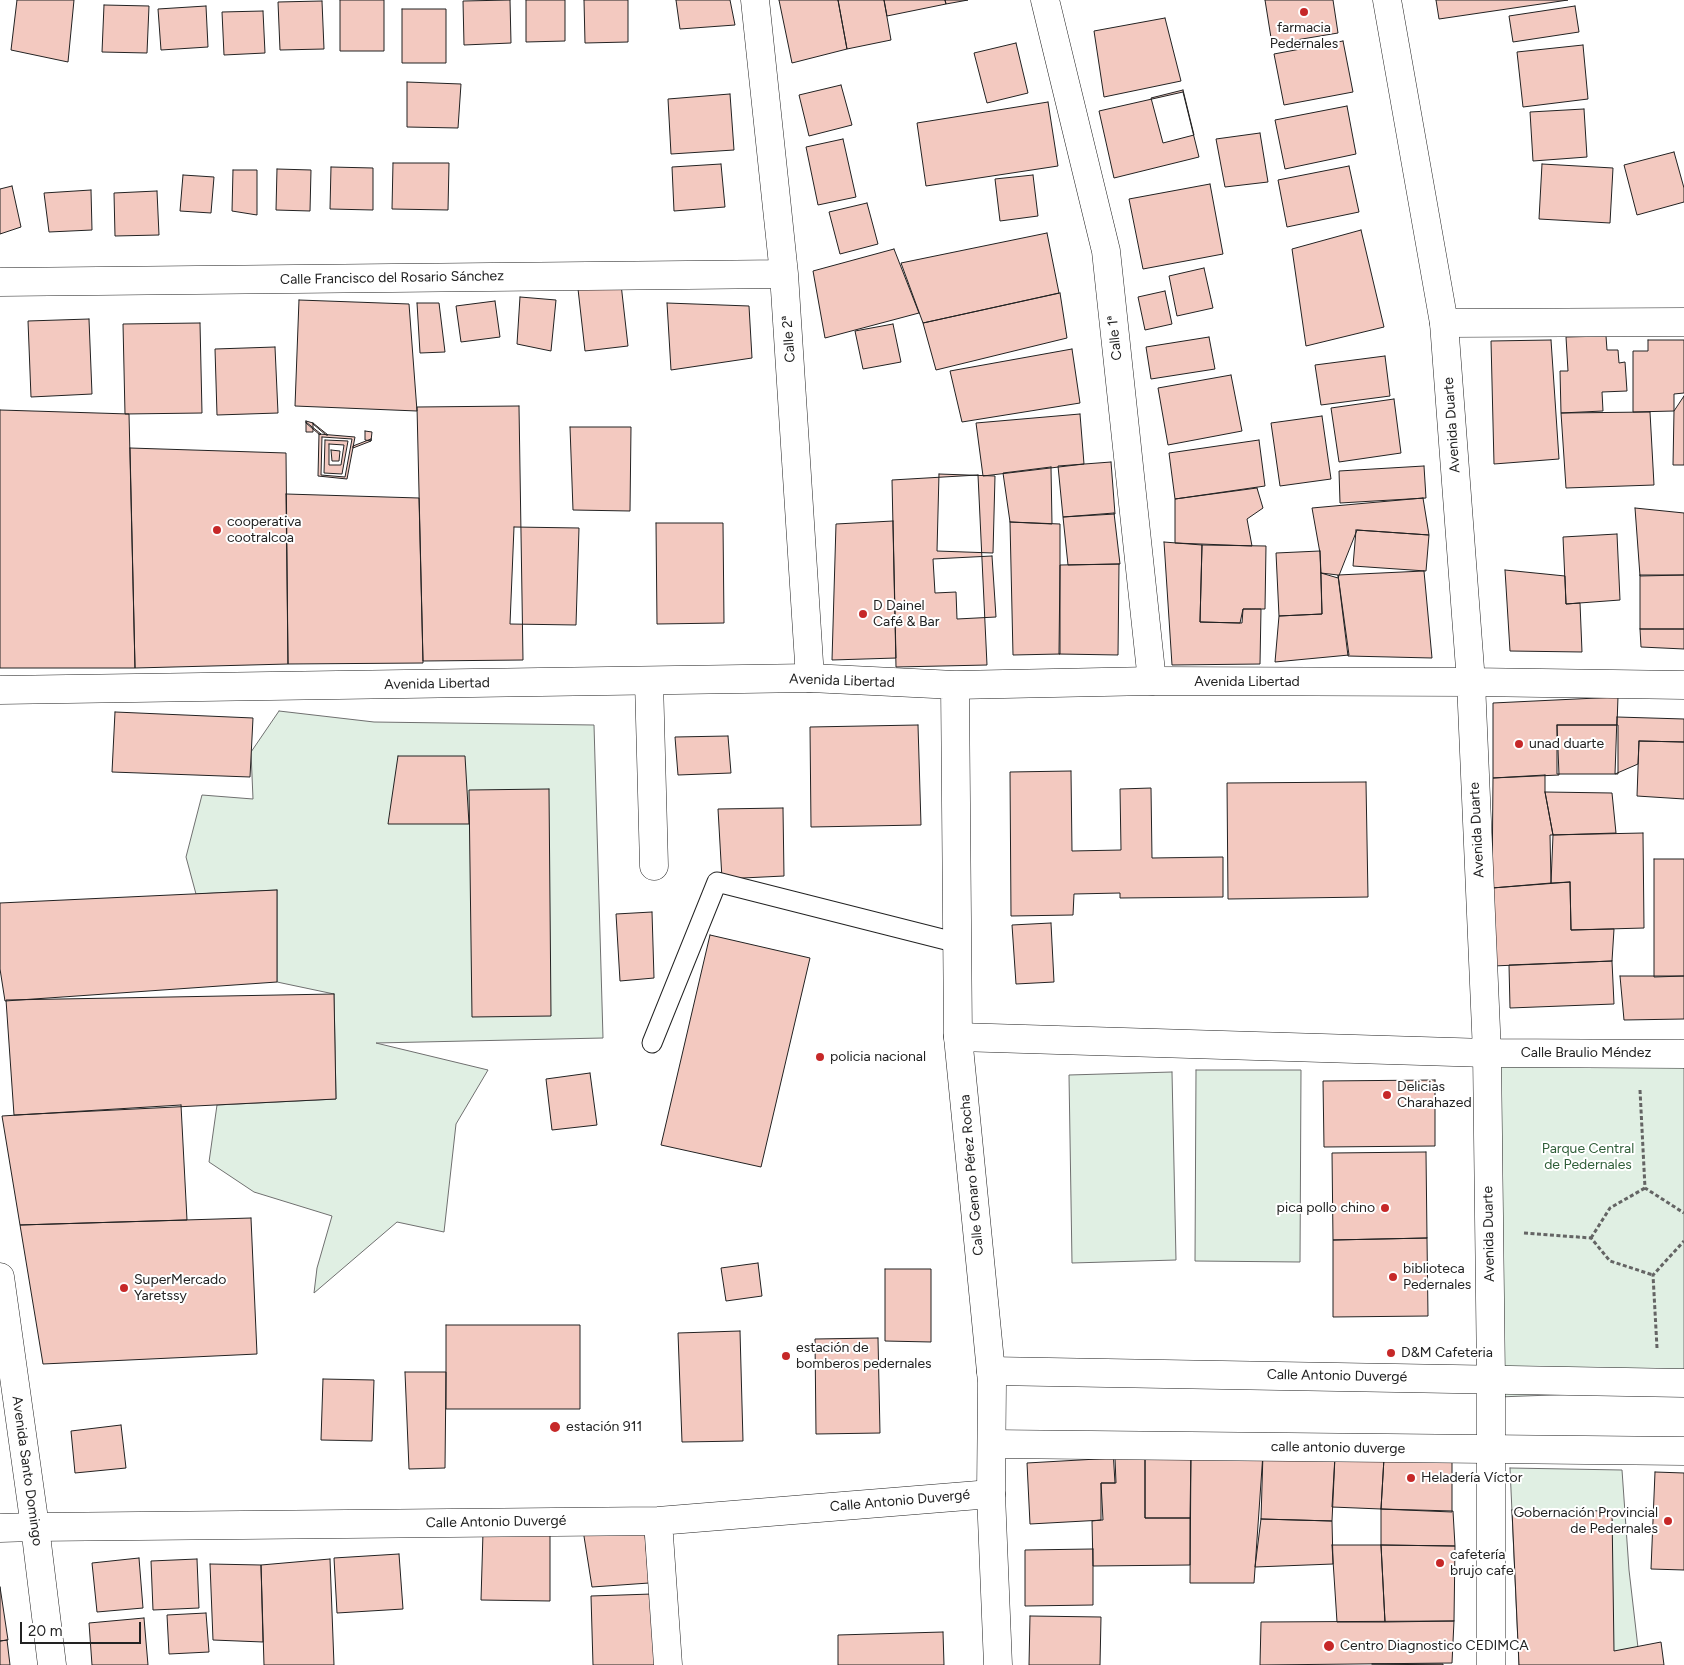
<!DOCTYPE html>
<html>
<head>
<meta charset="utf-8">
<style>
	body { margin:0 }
	#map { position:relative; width:1684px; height:1665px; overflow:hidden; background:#fff; font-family:Figtree,sans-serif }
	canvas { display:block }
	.scale { position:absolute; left:20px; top:1622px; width:121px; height:22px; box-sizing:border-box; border:2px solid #222; border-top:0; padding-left:6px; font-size:15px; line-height:18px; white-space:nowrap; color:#222; -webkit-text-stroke:4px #fff; paint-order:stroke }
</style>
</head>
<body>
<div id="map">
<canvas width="1684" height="1665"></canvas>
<div class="scale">20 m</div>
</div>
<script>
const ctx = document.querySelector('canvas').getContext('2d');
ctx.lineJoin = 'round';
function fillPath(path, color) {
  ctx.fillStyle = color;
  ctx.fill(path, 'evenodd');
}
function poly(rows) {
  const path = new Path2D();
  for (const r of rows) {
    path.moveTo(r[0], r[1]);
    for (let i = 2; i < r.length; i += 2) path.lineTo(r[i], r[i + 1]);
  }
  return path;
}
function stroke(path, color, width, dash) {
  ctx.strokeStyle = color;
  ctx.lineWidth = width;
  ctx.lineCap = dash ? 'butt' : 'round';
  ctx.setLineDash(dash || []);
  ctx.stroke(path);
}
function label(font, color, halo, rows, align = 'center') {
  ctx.font = font + ' Figtree,sans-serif';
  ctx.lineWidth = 4;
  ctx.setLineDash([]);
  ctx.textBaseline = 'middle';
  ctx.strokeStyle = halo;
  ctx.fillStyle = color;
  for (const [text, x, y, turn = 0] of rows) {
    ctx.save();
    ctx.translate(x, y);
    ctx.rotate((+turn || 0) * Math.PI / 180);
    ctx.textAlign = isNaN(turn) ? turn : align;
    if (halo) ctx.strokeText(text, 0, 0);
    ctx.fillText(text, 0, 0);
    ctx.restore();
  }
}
const green = poly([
	[279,711,374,722,594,725,603,1038,376,1043,488,1070,456,1124,444,1232,397,1222,314,1293,317,1268,332,1216,254,1192,209,1162,217,1105,336,1099,334,994,277,982,277,890,196,894,186,857,202,795,253,799,251,752,279,711],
	[1492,1057,1684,1065,1684,1390,1498,1397,1492,1057],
	[1196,1070,1301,1070,1300,1262,1195,1261,1196,1070],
	[1172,1072,1176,1260,1072,1263,1069,1075,1172,1072],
	[1510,1468,1622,1470,1629,1570,1640,1665,1519,1665,1510,1468]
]);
const building = poly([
	[17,0,74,0,68,62,11,50,17,0],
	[340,0,384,0,384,51,340,51,340,0],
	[510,0,511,43,464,45,463,1,510,0],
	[526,0,565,0,565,41,526,42,526,0],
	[584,0,628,0,628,42,585,43,584,0],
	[676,0,730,0,735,25,680,29,676,0],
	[779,0,838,0,847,49,792,63,779,0],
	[838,0,884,0,891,40,847,49,838,0],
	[884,0,945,0,946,4,887,16,884,0],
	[945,0,968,0,946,4,945,0],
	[1265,0,1333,0,1338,33,1272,44,1265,0],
	[1436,0,1568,0,1439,19,1436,0],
	[322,1,324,49,280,50,278,2,322,1],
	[104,5,149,6,147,53,102,52,104,5],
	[206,6,208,47,161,50,158,9,206,6],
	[1575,6,1579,32,1513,42,1509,16,1575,6],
	[402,9,446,9,446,63,402,63,402,9],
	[263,11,265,53,224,55,222,12,263,11],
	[1165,18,1181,81,1104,97,1094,31,1165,18],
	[1343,41,1353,92,1284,105,1274,54,1343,41],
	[1016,43,1028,93,987,103,974,53,1016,43],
	[1583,45,1588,99,1523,107,1517,52,1583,45],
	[407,82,461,84,458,128,407,127,407,82],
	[841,85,852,125,809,136,799,95,841,85],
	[1183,90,1194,135,1163,143,1151,98,1183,90],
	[1183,92,1199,157,1114,178,1099,111,1183,92],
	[730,94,734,150,671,154,668,99,730,94],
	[1048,102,1058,166,926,186,917,123,1048,102],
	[1347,106,1356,154,1285,169,1275,120,1347,106],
	[1584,109,1587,157,1533,161,1530,112,1584,109],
	[1260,133,1268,182,1225,187,1216,139,1260,133],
	[843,139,856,197,818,205,806,147,843,139],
	[1674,152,1684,188,1684,202,1637,215,1624,165,1674,152],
	[393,163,449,163,448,210,392,209,393,163],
	[721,164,725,207,674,211,672,167,721,164],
	[1542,164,1613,168,1610,223,1539,219,1542,164],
	[1349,166,1359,212,1287,227,1278,180,1349,166],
	[331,167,373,168,373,210,330,209,331,167],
	[277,169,311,170,310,211,276,210,277,169],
	[233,170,257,170,257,215,232,211,233,170],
	[183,175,214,177,211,213,180,211,183,175],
	[1033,175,1038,216,1000,221,995,179,1033,175],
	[1210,184,1223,254,1143,269,1129,199,1210,184],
	[12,186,21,227,0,234,0,189,12,186],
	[91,190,92,230,49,232,44,193,91,190],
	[157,191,159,235,115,236,114,193,157,191],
	[867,203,878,244,840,254,829,212,867,203],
	[1361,230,1384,327,1306,346,1292,249,1361,230],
	[1047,233,1059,293,923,323,901,263,1047,233],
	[894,249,919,313,825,338,813,271,894,249],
	[1204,268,1213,308,1177,316,1169,276,1204,268],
	[621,284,628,346,585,351,578,289,621,284],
	[1165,291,1172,324,1145,330,1138,297,1165,291],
	[1060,293,1067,338,936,370,923,323,1060,293],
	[520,297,556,300,551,351,517,344,520,297],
	[299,300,409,304,417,411,295,406,299,300],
	[495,301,500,337,461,342,456,306,495,301],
	[417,303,439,303,445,352,420,353,417,303],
	[667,303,749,306,752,358,671,370,667,303],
	[89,319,92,394,31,397,28,321,89,319],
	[200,323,202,413,125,414,123,324,200,323],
	[893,324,901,362,863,369,855,331,893,324],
	[1606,336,1607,350,1618,350,1619,363,1625,362,1627,391,1602,392,1603,411,1561,413,1560,371,1568,371,1566,337,1606,336],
	[1209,337,1215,369,1151,379,1146,347,1209,337],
	[1551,340,1559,459,1494,464,1491,341,1551,340],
	[1648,340,1684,340,1684,393,1674,394,1674,411,1633,412,1633,351,1648,351,1648,340],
	[275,347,278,413,217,415,215,349,275,347],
	[1072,349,1080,403,962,422,950,371,1072,349],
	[1385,356,1390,396,1321,405,1315,365,1385,356],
	[1231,375,1242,431,1168,445,1158,388,1231,375],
	[1684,396,1684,465,1673,465,1674,411,1684,396],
	[1394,399,1401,453,1339,462,1331,408,1394,399],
	[519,406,523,660,423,661,417,407,519,406],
	[0,410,129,414,135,668,0,668,0,410],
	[1650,412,1654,485,1566,488,1561,413,1650,412],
	[1080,414,1084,464,983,476,976,423,1080,414],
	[1322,416,1331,479,1280,486,1271,423,1322,416],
	[306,421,313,423,313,432,306,432,306,421],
	[306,422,321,434,320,435,306,423,306,422],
	[313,423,328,435,326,435,313,424,313,423],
	[570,427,631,427,630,511,573,510,570,427],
	[365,431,372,432,371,441,365,440,365,431],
	[319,434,355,437,347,479,318,476,319,434],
	[322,437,352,439,345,477,321,475,322,437],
	[371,439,371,441,353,448,353,446,371,439],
	[325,440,348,441,342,474,324,473,325,440],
	[1259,440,1265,486,1175,499,1169,453,1259,440],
	[329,444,344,445,341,465,329,465,329,444],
	[130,448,286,453,288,664,135,668,130,448],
	[331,450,340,451,339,461,332,461,331,450],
	[1111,462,1115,514,1063,517,1058,466,1111,462],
	[1424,466,1426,498,1340,503,1339,471,1424,466],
	[1051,467,1052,524,1010,522,1003,473,1051,467],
	[939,474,995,476,993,553,937,551,939,474],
	[978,475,987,665,896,667,892,480,978,475],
	[1257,488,1263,508,1247,519,1252,546,1175,543,1175,499,1257,488],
	[286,494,419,498,423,663,288,664,286,494],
	[1423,498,1429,535,1357,530,1338,578,1321,573,1320,553,1312,508,1423,498],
	[1635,508,1684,513,1684,575,1640,576,1635,508],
	[1114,513,1120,564,1068,565,1063,517,1114,513],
	[893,521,896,658,832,660,836,524,893,521],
	[1010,522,1060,524,1060,654,1013,655,1010,522],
	[656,523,723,523,724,623,657,624,656,523],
	[514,527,579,528,576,625,510,624,514,527],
	[1356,530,1429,535,1426,571,1353,566,1356,530],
	[1617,534,1620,600,1566,604,1563,537,1617,534],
	[1164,542,1202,545,1200,622,1240,623,1243,609,1261,609,1260,664,1172,665,1164,542],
	[1202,545,1266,546,1265,609,1243,609,1242,623,1240,623,1200,622,1202,545],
	[1320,551,1322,614,1279,616,1276,553,1320,551],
	[992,556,996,617,957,619,956,592,935,593,933,559,992,556],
	[1119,564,1118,655,1059,654,1060,565,1119,564],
	[1505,570,1565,576,1566,604,1580,603,1582,652,1510,651,1505,570],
	[1424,571,1432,658,1348,656,1338,575,1424,571],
	[1321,573,1338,575,1349,655,1275,662,1279,616,1322,614,1321,573],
	[1640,575,1684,575,1684,629,1640,629,1640,575],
	[1640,629,1684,629,1684,649,1641,647,1640,629],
	[1618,697,1617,725,1557,725,1559,775,1493,778,1493,703,1618,697],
	[115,712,253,718,250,777,112,772,115,712],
	[1617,717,1684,719,1684,742,1639,741,1638,764,1615,774,1617,717],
	[918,725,921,825,811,827,810,727,918,725],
	[1557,725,1618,725,1618,774,1557,774,1557,725],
	[728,736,731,773,678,775,675,737,728,736],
	[1639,741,1684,742,1684,799,1637,796,1639,741],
	[398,756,465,756,469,824,388,824,398,756],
	[1071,771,1072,851,1121,850,1120,789,1151,788,1152,858,1223,857,1223,897,1120,898,1120,893,1074,894,1073,915,1011,916,1010,772,1071,771],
	[1545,775,1545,792,1553,835,1551,883,1492,888,1493,778,1545,775],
	[1366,782,1368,897,1228,899,1227,783,1366,782],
	[549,789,551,1016,472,1017,469,790,549,789],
	[1545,792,1612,793,1616,833,1553,835,1545,792],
	[783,808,784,876,722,879,718,809,783,808],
	[1643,833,1644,928,1571,930,1570,882,1551,883,1550,835,1643,833],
	[1654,859,1684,859,1684,976,1654,977,1654,859],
	[1570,882,1571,930,1614,929,1612,961,1493,966,1492,888,1570,882],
	[277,890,277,982,5,1001,0,969,0,903,277,890],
	[652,912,654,978,620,981,616,914,652,912],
	[1051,923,1054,982,1016,984,1012,925,1051,923],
	[710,935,810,958,761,1167,661,1145,710,935],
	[1612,961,1614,1004,1510,1008,1509,965,1612,961],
	[1620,976,1684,976,1684,1019,1624,1020,1620,976],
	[334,994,336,1099,14,1115,6,1000,334,994],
	[590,1073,597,1125,552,1130,546,1079,590,1073],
	[1435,1080,1435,1146,1324,1147,1323,1081,1435,1080],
	[181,1105,187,1220,20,1225,2,1116,181,1105],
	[1426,1152,1427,1238,1333,1240,1332,1153,1426,1152],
	[251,1218,257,1354,43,1364,20,1225,251,1218],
	[1427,1238,1428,1316,1333,1317,1333,1240,1427,1238],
	[758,1263,762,1296,726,1301,721,1268,758,1263],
	[885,1269,931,1269,931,1342,885,1341,885,1269],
	[446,1325,580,1325,580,1409,446,1409,446,1325],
	[740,1331,743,1441,682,1442,678,1333,740,1331],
	[878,1338,880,1433,816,1434,815,1339,878,1338],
	[405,1372,446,1372,445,1468,409,1469,405,1372],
	[323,1379,374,1380,372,1441,321,1440,323,1379],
	[121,1425,126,1468,75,1473,71,1431,121,1425],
	[1113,1450,1145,1451,1145,1518,1190,1518,1190,1565,1093,1566,1092,1521,1101,1520,1101,1483,1115,1483,1113,1450],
	[1145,1450,1191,1450,1190,1518,1145,1518,1145,1450],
	[1191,1450,1263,1453,1254,1583,1190,1583,1191,1450],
	[1263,1453,1335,1456,1332,1521,1261,1519,1263,1453],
	[1335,1456,1384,1458,1381,1509,1332,1507,1335,1456],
	[1115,1458,1116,1483,1101,1483,1103,1520,1030,1524,1027,1463,1115,1458],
	[1384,1458,1452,1462,1452,1512,1381,1509,1384,1458],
	[1655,1472,1684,1473,1684,1570,1651,1569,1655,1472],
	[1381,1509,1453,1511,1455,1546,1381,1545,1381,1509],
	[1512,1510,1612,1511,1614,1651,1661,1642,1664,1665,1519,1665,1512,1510],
	[1261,1519,1332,1521,1333,1564,1255,1567,1261,1519],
	[583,1530,645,1534,649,1583,592,1587,583,1530],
	[550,1531,550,1601,481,1600,483,1532,550,1531],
	[1332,1545,1381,1545,1385,1622,1337,1622,1332,1545],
	[1381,1545,1455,1546,1454,1621,1385,1622,1381,1545],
	[1093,1549,1093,1605,1025,1606,1025,1550,1093,1549],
	[399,1554,403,1609,337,1613,334,1558,399,1554],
	[139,1558,143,1608,97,1612,92,1563,139,1558],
	[197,1559,199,1608,153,1610,151,1561,197,1559],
	[330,1559,334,1665,264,1665,261,1565,330,1559],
	[210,1564,261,1565,263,1642,213,1640,210,1564],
	[0,1587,8,1640,0,1641,0,1587],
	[652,1594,655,1665,593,1665,591,1596,652,1594],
	[206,1613,209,1652,169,1654,167,1615,206,1613],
	[1030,1616,1101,1617,1100,1665,1029,1665,1030,1616],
	[144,1618,148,1665,92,1665,89,1623,144,1618],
	[1454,1621,1452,1663,1260,1665,1261,1622,1454,1621],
	[943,1632,944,1665,838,1665,838,1635,943,1632],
	[7,1640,10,1665,0,1665,0,1641,7,1640],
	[1372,1664,1443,1664,1443,1665,1372,1664]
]);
const path = poly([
	[1640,1090,1645,1188,1684,1213],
	[1524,1233,1591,1238,1610,1261,1653,1275],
	[1591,1238,1610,1208,1645,1188],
	[1657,1348,1653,1275,1684,1241]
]);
const lane = poly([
	[652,1043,717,882,958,943]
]);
const street = poly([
	[755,0,784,274,810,678],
	[1045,0,1106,251,1152,681],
	[0,282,784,274],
	[1444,323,1684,322],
	[649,681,654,866],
	[958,1037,1487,1053,1684,1054],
	[991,1371,1684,1383],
	[992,1444,1684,1451],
	[658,1521,668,1665],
	[0,1528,35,1527,658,1521,991,1494]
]);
const secondary = poly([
	[1387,0,1444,323,1471,682,1684,685],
	[0,1277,35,1527,52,1665]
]);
const primary = poly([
	[955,685,958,1037,992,1382,991,1494,998,1665],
	[0,690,810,678,955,685,1152,681,1471,682,1487,1053,1491,1379,1491,1665]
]);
const markers = [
	[1304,12,5,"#c62828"],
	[217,530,5,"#c62828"],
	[863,614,5,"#c62828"],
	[1519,744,5,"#c62828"],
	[820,1057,5,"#c62828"],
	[1387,1095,5,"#c62828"],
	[1385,1208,5,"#c62828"],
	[1393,1277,5,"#c62828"],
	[124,1288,5,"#c62828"],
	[1391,1353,5,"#c62828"],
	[786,1356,5,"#c62828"],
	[555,1427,6,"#c62828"],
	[1411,1478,5,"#c62828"],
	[1668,1521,5,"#c62828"],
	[1440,1563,5,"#c62828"],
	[1329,1646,6,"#c62828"]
];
const poiNames = [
	["farmacia",1304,28,"center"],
	["Pedernales",1304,44,"center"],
	["cooperativa",227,522],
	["cootralcoa",227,538],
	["D Dainel",873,606],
	["Café & Bar",873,622],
	["unad duarte",1529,744],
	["policia nacional",830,1057],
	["Delicias",1397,1087],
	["Charahazed",1397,1103],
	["pica pollo chino",1375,1208,"right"],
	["biblioteca",1403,1269],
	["Pedernales",1403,1285],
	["SuperMercado",134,1280],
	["Yaretssy",134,1296],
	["estación de",796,1348],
	["bomberos pedernales",796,1364],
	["D&M Cafeteria",1401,1353],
	["estación 911",566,1427],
	["Heladería Víctor",1421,1478],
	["Gobernación Provincial",1658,1513,"right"],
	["de Pedernales",1658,1529,"right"],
	["cafetería",1450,1555],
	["brujo cafe",1450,1571],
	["Centro Diagnostico CEDIMCA",1340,1646]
];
const streetNames = [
	["Calle Francisco del Rosario Sánchez",392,278,-1],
	["Calle 1ª",1115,338,-96],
	["Calle 2ª",789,339,-94],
	["Avenida Duarte",1452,425,-94],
	["Avenida Libertad",842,681,2],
	["Avenida Libertad",1247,682],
	["Avenida Libertad",437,684,-1],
	["Avenida Duarte",1477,830,-93],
	["Calle Braulio Méndez",1586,1053],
	["Calle Genaro Pérez Rocha",972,1175,-95],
	["Avenida Duarte",1489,1234,-91],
	["Calle Antonio Duvergé",1337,1376,1],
	["calle antonio duverge",1338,1448,1],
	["Avenida Santo Domingo",27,1471,82],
	["Calle Antonio Duvergé",900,1501,-5],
	["Calle Antonio Duvergé",496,1522,-1]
];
const parkNames = [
	["Parque Central",1588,1149],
	["de Pedernales",1588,1165]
];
fillPath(green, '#e0efe3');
stroke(green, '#6f6f6f', 1);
fillPath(building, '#f3c9c0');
stroke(building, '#222', 1);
stroke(lane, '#222', 21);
stroke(street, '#222', 29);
stroke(secondary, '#222', 29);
stroke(primary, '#222', 29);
stroke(path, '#646464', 3, [4, 2.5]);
stroke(lane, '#fff', 19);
stroke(street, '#fff', 28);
stroke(secondary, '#fff', 28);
stroke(primary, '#fff', 28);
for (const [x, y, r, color] of markers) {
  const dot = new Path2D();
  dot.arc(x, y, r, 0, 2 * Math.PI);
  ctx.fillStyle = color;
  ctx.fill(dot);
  stroke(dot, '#fff', 2);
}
label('14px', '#222', '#fff', poiNames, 'left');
label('14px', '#222', '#fff', streetNames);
label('14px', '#2f5e38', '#fff', parkNames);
</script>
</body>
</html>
